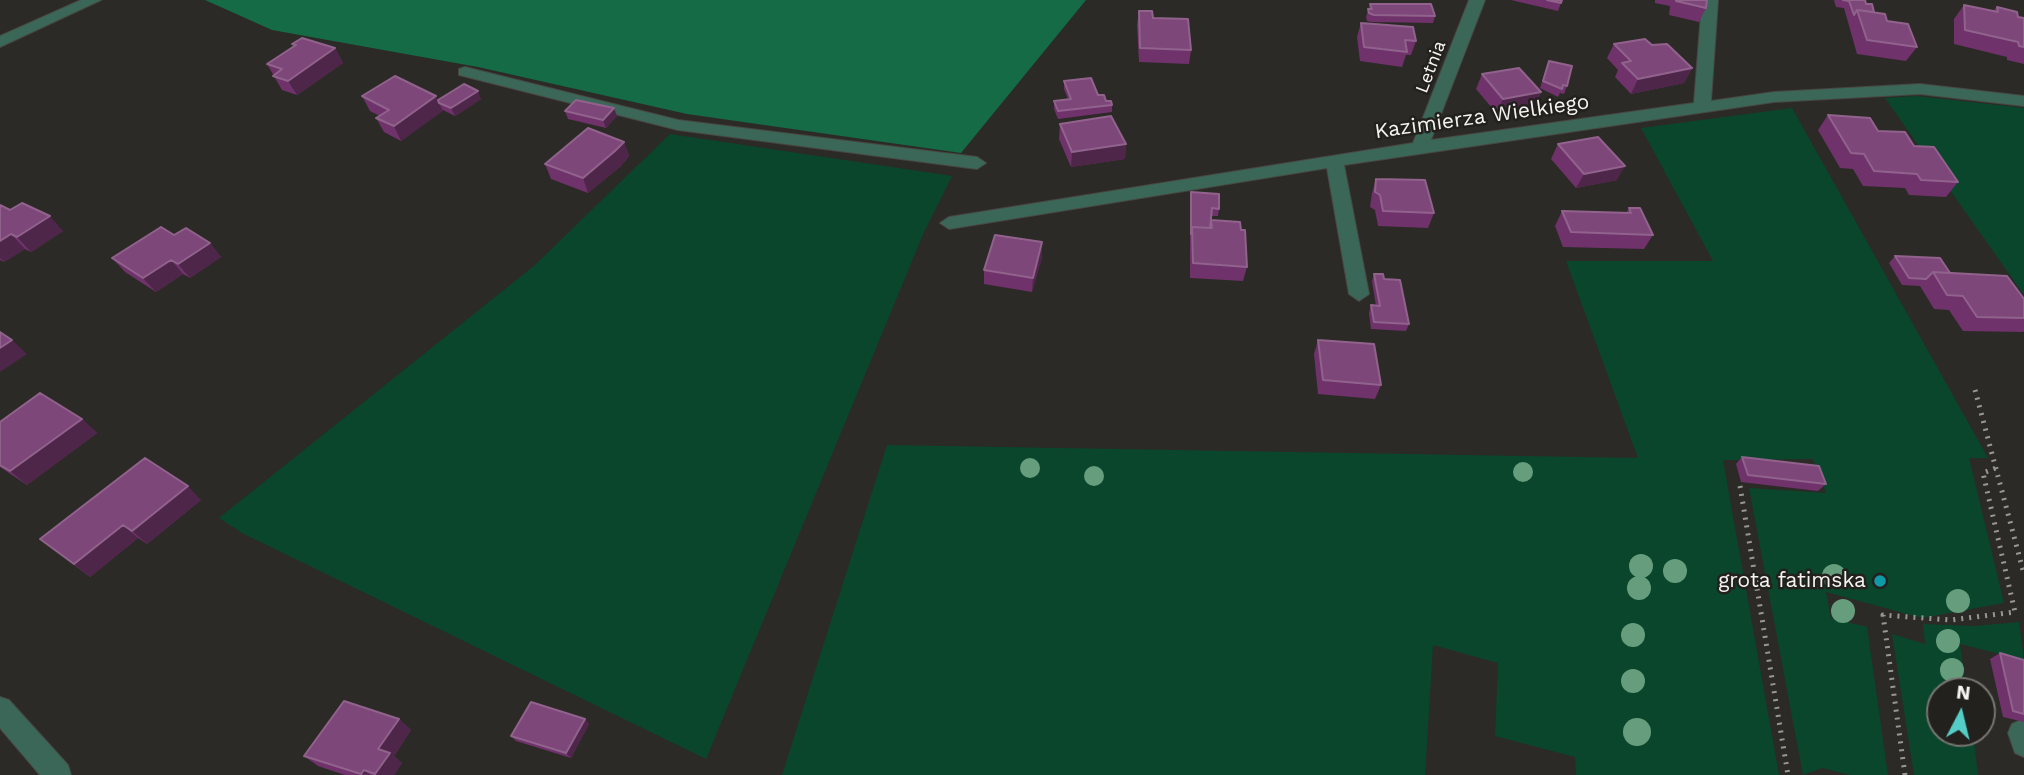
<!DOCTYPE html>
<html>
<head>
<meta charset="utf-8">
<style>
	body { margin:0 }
	#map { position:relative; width:2024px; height:775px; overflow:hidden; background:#2c2a26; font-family:"Work Sans",sans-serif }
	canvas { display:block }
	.north { position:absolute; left:1926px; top:677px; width:70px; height:70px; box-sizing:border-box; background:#22211d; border:2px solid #777572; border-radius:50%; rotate:7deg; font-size:19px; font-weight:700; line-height:28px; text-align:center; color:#f6f4f2 }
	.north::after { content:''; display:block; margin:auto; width:24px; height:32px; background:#54cdc7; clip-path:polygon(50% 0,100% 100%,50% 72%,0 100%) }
</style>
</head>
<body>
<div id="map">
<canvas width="2024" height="775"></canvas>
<div class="north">N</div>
</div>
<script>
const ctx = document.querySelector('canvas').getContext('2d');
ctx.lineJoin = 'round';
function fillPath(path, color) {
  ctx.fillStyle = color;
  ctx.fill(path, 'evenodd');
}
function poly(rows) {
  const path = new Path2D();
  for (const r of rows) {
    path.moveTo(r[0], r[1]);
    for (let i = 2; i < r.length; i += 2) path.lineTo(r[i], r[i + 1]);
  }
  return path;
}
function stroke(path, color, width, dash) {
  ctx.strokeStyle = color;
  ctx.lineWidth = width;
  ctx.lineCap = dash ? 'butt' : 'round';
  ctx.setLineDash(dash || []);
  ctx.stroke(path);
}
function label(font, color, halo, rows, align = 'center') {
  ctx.font = font + ' "Work Sans",sans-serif';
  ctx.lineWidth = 5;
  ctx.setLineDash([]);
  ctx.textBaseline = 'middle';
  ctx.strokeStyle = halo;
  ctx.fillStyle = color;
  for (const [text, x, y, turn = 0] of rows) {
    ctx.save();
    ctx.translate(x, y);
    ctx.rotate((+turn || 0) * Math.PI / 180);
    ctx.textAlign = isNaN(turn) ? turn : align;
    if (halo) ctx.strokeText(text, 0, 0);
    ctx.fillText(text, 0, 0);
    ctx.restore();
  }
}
const green = poly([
	[1917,96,2024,108,2024,295,1885,98],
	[1792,108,1988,458,1969,458,2004,603,1922,618,1826,592,1831,618,1867,627,1888,775,1850,775,1822,768,1803,775,1749,488,1826,493,1813,459,1723,460,1779,775,1576,775,1575,757,1495,736,1498,663,1433,645,1425,775,782,775,887,445,1638,458,1566,261,1713,261,1641,128],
	[670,134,952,176,924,232,706,759,242,533,219,518,535,265],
	[2019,622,2024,660,1960,644,1966,691,1940,691,1940,733,1973,733,1978,775,1914,775,1892,634,1925,644,1923,624,1974,626]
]);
const forest = poly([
	[205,0,1086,0,961,153,687,114,478,67,272,30]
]);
const path = poly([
	[1975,390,2024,574],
	[1740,486,1788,775],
	[1905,775,1883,615,1951,620,2015,612,1983,473,1996,468]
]);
const minor = poly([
	[81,0,101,0,0,47,0,36,81,0],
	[1469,0,1485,0,1431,140,1694,103,1702,0,1718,0,1711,101,1774,92,1920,84,2024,96,2024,106,1920,94,1774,102,1344,165,1369,294,1359,301,1349,294,1327,168,949,229,940,223,949,217,1413,143,1469,0],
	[465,67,678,120,977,157,986,163,977,169,678,130,459,75,459,69,465,67],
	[0,697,9,700,68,765,71,775,40,775,0,728,0,697],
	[2021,720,2024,721,2024,757,2015,753,2008,733,2012,724,2021,720]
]);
const trees = [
	[1030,468,10],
	[1523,472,10],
	[1094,476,10],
	[1641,566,12],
	[1675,571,12],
	[1834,576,12],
	[1639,588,12],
	[1958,601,12],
	[1843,611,12],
	[1633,635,12],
	[1948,641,12],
	[1952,670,12],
	[1633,681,12],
	[1637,732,14]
];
const wall = poly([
	[1511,0,1562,0,1558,11],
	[1655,0,1707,0,1706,8,1699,22,1669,15,1670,6,1655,3],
	[1834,0,1865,0,1866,4,1874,12,1887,21,1917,47,1906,61,1857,54,1844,8,1836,7],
	[1370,4,1435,16,1433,23,1371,22,1367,21,1366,17],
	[1964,5,1993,11,1997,7,2018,17,2024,18,2024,64,2007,60,2007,57,1954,44,1954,19],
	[1139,11,1191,50,1189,64,1139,62,1137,25],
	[1361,23,1416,41,1411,55,1406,55,1402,67,1360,61,1357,37],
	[292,44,335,48,343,63,297,95,282,90,267,64,294,47],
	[1614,44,1652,45,1692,68,1684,83,1631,94,1615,77,1618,70,1607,58],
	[1549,61,1567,86,1564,94,1560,93,1558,97,1540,88],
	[1482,74,1541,92,1535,107,1497,114,1476,89],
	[1064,81,1098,95,1112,105,1112,112,1058,119,1054,109,1054,101,1068,99,1064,89],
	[362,96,438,100,481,99,455,116,443,110,401,141,384,132,376,118,380,116,370,111],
	[565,111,617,116,606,128,568,119],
	[1828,115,1878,131,1914,146,1958,182,1946,197,1909,195,1905,188,1863,186,1853,169,1840,168,1818,130],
	[1060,124,1126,144,1125,159,1071,167,1059,139],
	[624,142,629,156,621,166,588,193,551,179,545,164],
	[1558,144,1617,180,1576,188,1551,159],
	[1376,179,1434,213,1428,228,1378,226,1375,210,1370,207,1372,193],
	[1191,192,1219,209,1218,216,1212,216,1211,220,1241,230,1247,267,1243,281,1190,278,1190,200],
	[0,205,63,231,31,252,25,249,4,262,0,260],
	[1629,208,1653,235,1644,249,1563,247,1555,226,1562,211,1626,213],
	[174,235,210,243,221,257,190,278,183,274,156,292,125,272,112,258],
	[1895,256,1950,273,2024,299,2024,331,2023,332,1963,331,1949,310,1934,309,1920,286,1902,285,1889,263],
	[1042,257,1032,292,984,284,984,270],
	[1374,274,1384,279,1409,324,1406,331,1371,329,1369,313,1371,305,1376,306,1372,281],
	[1318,340,1381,385,1375,399,1318,394,1314,354],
	[82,419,97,433,27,485,0,467,0,422],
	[1742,457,1826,484,1818,491,1741,482,1736,464],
	[201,500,147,544,138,538,90,577,40,539],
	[2000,653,2024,660,2024,722,2003,717,1990,659],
	[399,719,411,730,394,756,402,763,394,775,345,775,318,766,304,756],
	[585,719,589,724,571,758,516,741,511,736]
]);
const shadedWall = poly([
	[335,48,343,63,297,95,288,81],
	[1692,68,1684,83,1631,94,1638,79],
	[478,91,481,99,455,116,451,108],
	[1541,92,1535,107,1497,114,1503,99],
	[436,96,443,111,401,141,394,126],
	[614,108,617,116,606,128,603,120],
	[624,142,629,156,621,166,588,193,583,178],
	[1126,144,1125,159,1071,167,1072,152],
	[1625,166,1617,180,1576,188,1584,174],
	[50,216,63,231,31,252,17,237],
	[11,234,25,249,4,262,0,258,0,241],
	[1042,242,1042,257,1032,292,1033,278],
	[210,243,221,257,190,278,178,264],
	[171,260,183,274,156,292,143,278],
	[12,340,27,354,0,372,0,348],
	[82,419,97,433,27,485,10,471],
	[188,486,201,500,147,544,132,531],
	[123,525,138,538,90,577,74,564],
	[399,719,411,730,394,756,402,763,394,775,376,775,378,749],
	[585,719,589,724,571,758,566,753],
	[364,770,370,775,361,774]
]);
const building = poly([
	[1547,0,1562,0,1561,3,1547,0],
	[1676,0,1707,0,1706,8,1676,1,1676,0],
	[1843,0,1865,0,1866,4,1872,4,1874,12,1857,10,1854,15,1849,1,1843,0],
	[1370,4,1431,4,1435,16,1374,15,1369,13,1368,9,1372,9,1370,4],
	[1964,5,1998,12,1997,7,2017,12,2018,17,2024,18,2024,47,2019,46,2018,42,1965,30,1964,5],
	[1857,10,1885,14,1887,21,1908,24,1917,47,1867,40,1857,10],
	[1139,11,1152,11,1153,18,1188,19,1191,50,1140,48,1139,11],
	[1361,23,1413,27,1416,41,1405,40,1407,52,1364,47,1361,23],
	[302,38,335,48,288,81,273,76,282,69,267,64,296,45,292,44,302,38],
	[1645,39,1652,45,1667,44,1692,68,1638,79,1622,63,1631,61,1614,44,1645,39],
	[1549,61,1572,66,1567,86,1563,85,1562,89,1543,81,1549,61],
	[1519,68,1541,92,1503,99,1482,74,1519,68],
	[395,76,436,96,394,126,376,118,389,110,362,96,395,76],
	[1091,78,1098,95,1104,95,1106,101,1111,101,1112,105,1058,111,1054,101,1071,99,1064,81,1091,78],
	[464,84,478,91,451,108,439,103,438,100,464,84],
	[576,100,614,108,603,120,565,111,576,100],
	[1828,115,1870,118,1878,131,1905,132,1914,146,1934,147,1958,182,1921,180,1917,174,1874,171,1864,154,1851,153,1828,115],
	[1111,116,1126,144,1072,152,1060,124,1111,116],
	[588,128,624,142,615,151,583,178,545,164,588,128],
	[1598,137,1625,166,1584,174,1558,144,1598,137],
	[1376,179,1425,180,1434,213,1383,211,1380,195,1375,192,1376,179],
	[1191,192,1219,194,1219,209,1212,208,1210,228,1192,227,1191,234,1191,192],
	[22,203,50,216,17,237,11,234,0,241,0,205,10,210,22,203],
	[1629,208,1640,208,1653,235,1571,232,1562,211,1631,213,1629,208],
	[1211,220,1240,222,1241,230,1245,230,1247,267,1193,263,1192,227,1212,228,1211,220],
	[161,227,174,235,186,228,210,243,178,264,171,260,143,278,112,258,161,227],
	[995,235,1042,242,1033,278,984,270,995,235],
	[1895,256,1940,258,1950,273,1933,272,1926,279,1909,278,1895,256],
	[1933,272,2007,276,2024,299,2024,318,1977,317,1963,296,1947,295,1933,272],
	[1374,274,1383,274,1384,279,1400,280,1409,324,1374,322,1371,305,1380,306,1374,274],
	[0,332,12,340,0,348,0,332],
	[1318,340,1374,344,1381,385,1323,380,1318,340],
	[40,393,82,419,10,471,0,465,0,422,40,393],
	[1742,457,1819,466,1826,484,1748,475,1742,457],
	[145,458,188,486,132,531,123,525,74,564,40,539,145,458],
	[2000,653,2024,660,2024,714,2013,711,2000,653],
	[344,701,399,719,378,749,390,753,375,774,364,770,361,774,304,756,344,701],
	[531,702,585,719,566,753,511,736,531,702]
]);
const markers = [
	[1880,581,7,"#0f9aa8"]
];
const farStreetnames = [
	["Letnia",1431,67,-69]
];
const streetNames = [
	["Kazimierza Wielkiego",1482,117,-8]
];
const poiNames = [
	["grota fatimska",1866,581]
];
fillPath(green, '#0a462c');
fillPath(forest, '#146b46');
stroke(minor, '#484643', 2);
stroke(path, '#999794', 5, [2, 6]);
fillPath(minor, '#3a6758');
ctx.fillStyle = '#669e7d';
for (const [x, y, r] of trees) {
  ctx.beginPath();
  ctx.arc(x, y, r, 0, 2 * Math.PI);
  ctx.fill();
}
fillPath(wall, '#6f326b');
fillPath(shadedWall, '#4e2649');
fillPath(building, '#7e477a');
stroke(building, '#90628c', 2);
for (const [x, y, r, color] of markers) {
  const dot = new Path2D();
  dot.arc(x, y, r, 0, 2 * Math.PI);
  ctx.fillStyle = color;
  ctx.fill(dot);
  stroke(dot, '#22211d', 2.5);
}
label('18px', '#f6f4f2', '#22211d', farStreetnames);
label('21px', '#f6f4f2', '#22211d', streetNames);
label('21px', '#f6f4f2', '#22211d', poiNames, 'right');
</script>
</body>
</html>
